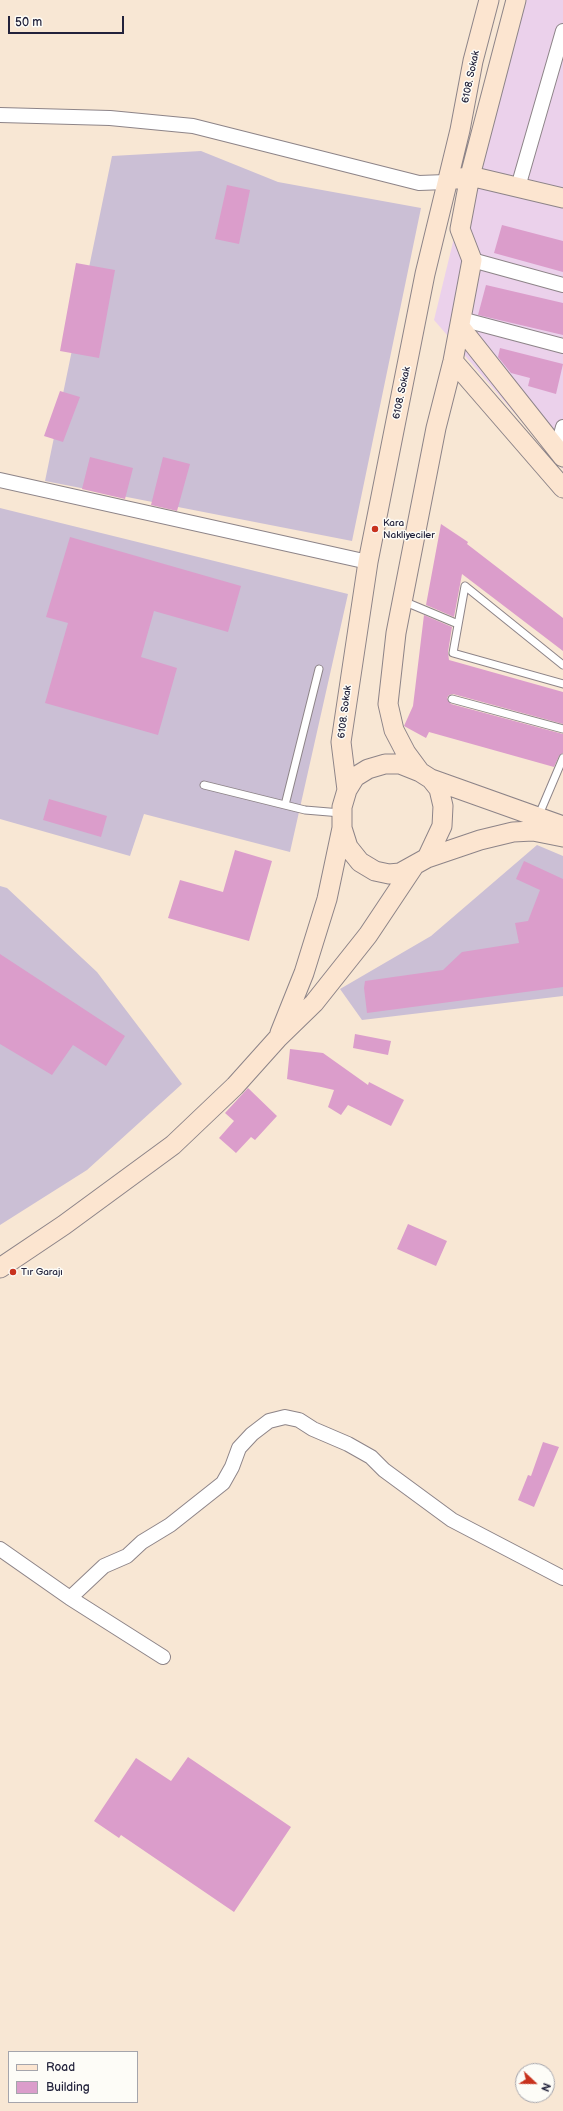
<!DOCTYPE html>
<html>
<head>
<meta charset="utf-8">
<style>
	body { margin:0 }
	#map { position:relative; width:563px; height:2111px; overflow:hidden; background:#f8e7d4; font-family:"Balsamiq Sans",sans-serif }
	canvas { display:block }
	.legend { position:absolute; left:8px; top:2051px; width:130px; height:52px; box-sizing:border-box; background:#fdfcf7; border:1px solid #a5a5ac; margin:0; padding:5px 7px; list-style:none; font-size:12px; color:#22223b }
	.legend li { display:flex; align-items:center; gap:8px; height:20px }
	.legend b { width:20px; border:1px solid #a5a5ac }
	.north { position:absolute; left:515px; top:2063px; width:40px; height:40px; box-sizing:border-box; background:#fdfcf7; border:1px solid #a5a5ac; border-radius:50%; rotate:112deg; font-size:11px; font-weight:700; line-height:16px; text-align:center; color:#22223b }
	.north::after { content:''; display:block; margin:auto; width:14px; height:18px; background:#c8321e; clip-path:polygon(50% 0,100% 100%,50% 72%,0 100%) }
	.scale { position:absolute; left:8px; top:16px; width:116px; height:18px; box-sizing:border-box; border:2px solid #22223b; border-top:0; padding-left:5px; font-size:12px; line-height:14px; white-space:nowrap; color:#22223b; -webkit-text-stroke:3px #fdfcf7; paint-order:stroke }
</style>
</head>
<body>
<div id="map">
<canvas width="563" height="2111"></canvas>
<ul class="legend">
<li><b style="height:5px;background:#fce5d0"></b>Road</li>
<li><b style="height:11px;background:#db9dcb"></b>Building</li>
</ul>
<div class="north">N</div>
<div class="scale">50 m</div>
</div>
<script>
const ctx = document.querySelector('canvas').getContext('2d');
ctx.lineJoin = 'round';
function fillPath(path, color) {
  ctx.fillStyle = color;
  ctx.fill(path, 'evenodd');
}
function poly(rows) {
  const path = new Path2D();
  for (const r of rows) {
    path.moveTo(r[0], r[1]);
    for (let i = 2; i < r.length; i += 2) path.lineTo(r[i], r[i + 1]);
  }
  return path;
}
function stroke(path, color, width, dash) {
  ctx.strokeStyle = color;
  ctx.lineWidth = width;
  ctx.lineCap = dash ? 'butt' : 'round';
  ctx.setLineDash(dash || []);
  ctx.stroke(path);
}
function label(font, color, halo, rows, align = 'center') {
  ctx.font = font + ' "Balsamiq Sans",sans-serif';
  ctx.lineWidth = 3;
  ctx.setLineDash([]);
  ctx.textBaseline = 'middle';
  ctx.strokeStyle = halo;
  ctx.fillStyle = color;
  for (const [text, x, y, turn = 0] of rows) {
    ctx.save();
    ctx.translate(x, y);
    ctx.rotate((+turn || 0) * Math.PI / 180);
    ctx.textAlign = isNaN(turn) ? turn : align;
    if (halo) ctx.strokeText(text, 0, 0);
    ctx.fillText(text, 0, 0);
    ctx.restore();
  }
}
const built = poly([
	[512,0,563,0,563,469,434,320]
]);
const industrial = poly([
	[201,151,278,182,421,208,352,541,45,481,112,156],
	[0,508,348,594,290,852,144,814,130,856,0,819],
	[537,845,563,856,563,996,362,1020,340,989,431,936],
	[0,886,7,888,97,972,182,1084,87,1170,0,1225]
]);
const building = poly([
	[227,185,250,190,239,244,215,239],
	[502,225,563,241,563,272,494,253],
	[76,263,115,270,99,358,60,351],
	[486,285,563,303,563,335,478,315],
	[500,348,563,364,556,394,528,386,530,378,511,373,498,357],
	[60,391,80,397,63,442,44,436],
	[90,457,133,468,125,499,82,489],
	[163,457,190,464,177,511,151,505],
	[441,524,468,542,467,544,563,618,563,651,462,574,454,617,426,605],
	[70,537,241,586,228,632,154,611,141,657,177,668,158,735,45,703,68,623,46,617],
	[424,615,452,627,448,652,449,660,563,692,563,724,453,694,449,695,447,698,451,704,563,734,563,753,559,756,554,767,429,732,426,738,404,726,413,706],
	[49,799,107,816,101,837,43,820],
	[235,850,272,861,249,941,168,918,180,880,223,892],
	[524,861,563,879,563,987,367,1013,364,988,365,981,443,970,462,952,519,943,515,923,528,921,540,890,516,879],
	[0,954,125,1036,106,1066,73,1045,52,1075,0,1044],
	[355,1034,391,1041,388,1055,353,1048],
	[290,1049,323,1053,368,1085,369,1082,404,1100,391,1126,348,1105,341,1115,328,1107,334,1090,287,1079],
	[248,1088,277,1116,255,1140,251,1137,236,1153,219,1138,234,1121,225,1113],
	[408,1224,447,1241,436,1266,397,1249],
	[543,1442,559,1447,534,1507,518,1500,528,1475,531,1476],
	[188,1757,291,1827,234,1912,121,1835,119,1838,94,1821,136,1758,171,1781]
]);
const lane = poly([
	[403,601,458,624],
	[563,665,465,586,453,653,563,684],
	[452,699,563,729],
	[204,785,305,810,341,813],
	[285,805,319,669],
	[538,817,563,758]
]);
const street = poly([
	[0,115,110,118,193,126,419,183,446,182],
	[518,187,563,31],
	[472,260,563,285],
	[461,319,563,346],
	[557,450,563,427],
	[0,480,368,562],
	[0,1549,70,1598,163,1657],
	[70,1598,104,1566,127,1556,142,1542,170,1525,223,1483,232,1467,239,1448,252,1434,269,1421,285,1417,299,1420,313,1429,348,1444,371,1457,384,1470,452,1520,563,1578]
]);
const secondary = poly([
	[458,179,470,176,563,198],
	[460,327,563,457],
	[453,361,563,488],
	[420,772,406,753,394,730,388,704,396,633,436,428,453,361,472,260,460,229,470,176,516,0],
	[431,779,563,826],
	[347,790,341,742,368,562,425,274,460,130,473,61,489,0],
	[342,828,348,847,360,862,375,871,389,874,400,873,427,858,480,840,513,832,533,831,563,837],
	[280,1033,304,973,327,899,342,828,342,807,347,790,355,777,368,769,385,764,400,764,420,772,431,779,439,789,443,806,442,826,427,858],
	[0,1268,64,1225,173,1145,235,1086,278,1038,314,1003,368,935,414,866]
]);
const markers = [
	[375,529,4,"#c8321e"],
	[13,1272,4,"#c8321e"]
];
const streetNames = [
	["6108. Sokak",471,77,-78],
	["6108. Sokak",402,393,-78],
	["6108. Sokak",345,712,-83]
];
const poiNames = [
	["Kara",383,523],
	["Nakliyeciler",383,535],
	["Tır Garajı",21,1272]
];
fillPath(built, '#ebd1eb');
fillPath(industrial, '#cbbfd5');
fillPath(building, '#db9dcb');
stroke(lane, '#8d8488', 9);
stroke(street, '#8d8488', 16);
stroke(secondary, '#8d8488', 21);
stroke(lane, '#fff', 7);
stroke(street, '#fff', 14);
stroke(secondary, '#fce5d0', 19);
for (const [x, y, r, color] of markers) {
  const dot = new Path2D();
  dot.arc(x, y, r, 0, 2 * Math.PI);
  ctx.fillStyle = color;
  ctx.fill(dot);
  stroke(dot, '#fdfcf7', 1.5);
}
label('10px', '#22223b', '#fdfcf7', streetNames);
label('10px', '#22223b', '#fdfcf7', poiNames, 'left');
</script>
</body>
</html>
